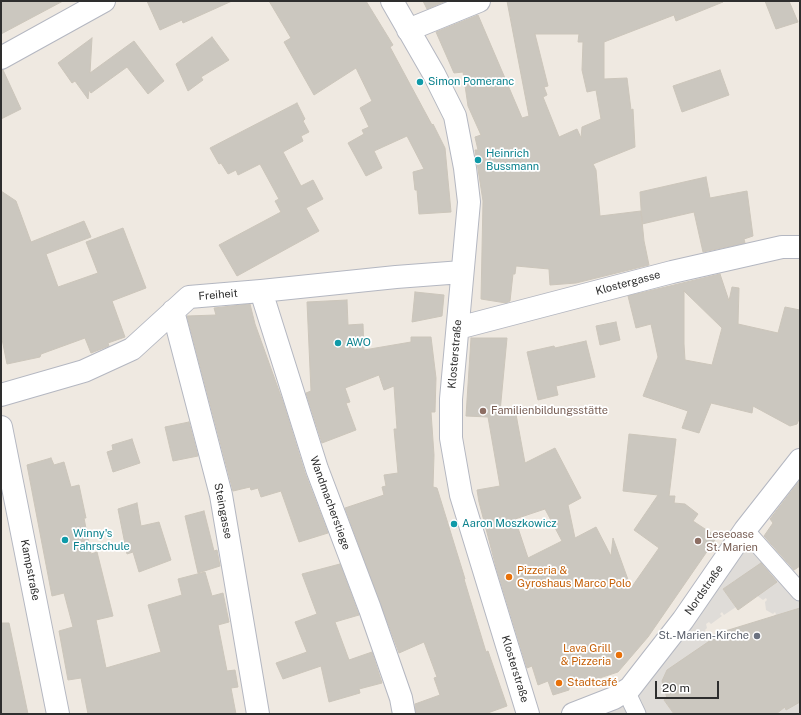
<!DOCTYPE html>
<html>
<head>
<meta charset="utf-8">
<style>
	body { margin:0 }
	#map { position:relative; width:801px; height:715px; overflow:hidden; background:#efe9e1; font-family:"Public Sans",sans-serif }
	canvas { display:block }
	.frame { position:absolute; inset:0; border:2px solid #2e2e2e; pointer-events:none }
	.scale { position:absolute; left:655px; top:681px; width:64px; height:18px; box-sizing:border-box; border:2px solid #2e2e2e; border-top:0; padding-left:5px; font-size:12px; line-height:14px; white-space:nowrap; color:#2e2e2e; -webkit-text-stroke:3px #fff; paint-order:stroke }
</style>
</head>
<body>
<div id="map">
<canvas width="801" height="715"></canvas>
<div class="frame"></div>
<div class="scale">20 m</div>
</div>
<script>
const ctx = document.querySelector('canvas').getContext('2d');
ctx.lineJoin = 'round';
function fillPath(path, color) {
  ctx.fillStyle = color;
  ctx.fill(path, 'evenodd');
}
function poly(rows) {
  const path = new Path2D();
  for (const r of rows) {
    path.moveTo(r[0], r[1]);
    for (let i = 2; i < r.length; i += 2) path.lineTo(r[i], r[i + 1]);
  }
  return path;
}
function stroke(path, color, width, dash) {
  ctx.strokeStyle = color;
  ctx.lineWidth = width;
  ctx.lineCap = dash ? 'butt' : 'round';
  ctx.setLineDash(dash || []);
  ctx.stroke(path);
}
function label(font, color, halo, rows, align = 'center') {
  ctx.font = font + ' "Public Sans",sans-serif';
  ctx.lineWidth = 3.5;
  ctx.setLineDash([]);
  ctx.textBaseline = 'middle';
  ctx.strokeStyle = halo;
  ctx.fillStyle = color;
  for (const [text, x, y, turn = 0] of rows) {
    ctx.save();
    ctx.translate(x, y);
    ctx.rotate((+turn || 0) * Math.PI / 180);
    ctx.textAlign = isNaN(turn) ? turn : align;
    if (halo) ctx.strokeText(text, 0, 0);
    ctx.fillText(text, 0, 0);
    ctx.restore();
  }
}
const plaza = poly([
	[753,529,800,579,800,617,775,623,774,616,776,614,775,612,773,614,766,610,765,602,767,600,766,598,763,600,736,580,723,589,736,607,724,615,722,612,720,614,722,616,711,624,709,622,706,624,707,628,705,630,706,632,709,631,716,640,664,676,675,692,664,700,674,714,591,714,598,711],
	[800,699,800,714,776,714,785,707,786,710]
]);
const building = poly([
	[1,1,63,1,1,34,1,1],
	[147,1,232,1,183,23,182,20,160,30,147,1],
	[269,1,366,1,393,45,390,47,432,125,433,124,445,148,451,212,419,214,417,190,415,190,413,172,424,169,407,136,374,151,382,168,366,176,348,143,364,134,362,130,369,127,360,108,372,101,356,68,314,95,284,42,291,38,269,1],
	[423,1,446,1,427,9,423,1],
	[507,1,723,2,676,21,674,15,604,42,604,79,627,78,631,110,633,109,635,147,593,164,596,170,600,216,641,211,644,241,649,265,576,283,550,285,549,269,516,266,515,274,513,274,510,301,506,303,481,299,483,201,475,150,478,150,475,137,481,135,468,106,463,72,454,73,436,32,478,15,522,118,529,116,507,1],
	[535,34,579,34,578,42,583,42,582,70,587,92,596,90,601,119,582,127,581,138,577,129,559,137,543,97,547,95,544,87,548,86,535,34],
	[765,1,789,1,798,22,776,29,765,1],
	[212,37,229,60,201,77,203,80,188,91,176,64,212,37],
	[92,38,90,73,134,41,164,81,148,94,127,67,91,93,89,90,88,99,75,81,72,83,58,63,92,38],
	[1,70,3,70,21,109,1,119,1,70],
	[720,70,729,95,682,112,673,86,720,70],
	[297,103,305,119,303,121,309,132,301,136,303,141,283,152,301,186,313,180,323,199,306,208,319,231,237,276,219,245,281,212,275,201,279,199,260,164,238,175,236,170,228,174,221,163,219,164,210,148,297,103],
	[706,177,710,198,747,191,753,236,744,239,745,243,703,252,694,212,642,224,640,192,706,177],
	[1,191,16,201,31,242,84,221,91,237,46,254,58,287,98,273,86,242,123,228,146,288,112,301,125,337,108,343,109,346,91,353,85,338,41,354,40,357,7,364,1,334,1,191],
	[720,274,729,301,732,287,739,288,738,324,778,333,785,307,800,310,800,417,797,424,790,426,753,406,752,413,711,403,699,433,682,428,688,411,643,396,658,357,651,324,636,328,628,296,720,274],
	[684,291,722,328,712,365,685,360,684,344,684,291],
	[415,292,444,295,442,316,412,322,415,292],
	[347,300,348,325,363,324,364,350,411,342,411,337,431,337,436,378,435,412,431,412,434,455,433,487,437,488,465,579,464,579,486,652,488,651,507,706,485,714,416,714,415,704,440,695,434,678,437,677,424,642,399,653,345,508,384,495,382,487,386,486,384,475,398,473,394,429,397,429,394,386,384,390,379,375,345,388,350,402,346,403,356,430,322,443,306,393,311,391,307,302,347,300],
	[250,304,255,324,283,402,305,473,328,533,299,542,281,491,261,497,258,488,251,490,250,487,233,491,187,316,216,315,214,308,250,304],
	[616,322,620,340,600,345,596,326,616,322],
	[471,338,507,338,500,412,515,409,525,463,555,448,581,498,568,505,575,538,596,527,611,556,613,538,631,588,659,548,634,530,658,495,623,491,629,434,676,439,669,496,675,496,674,503,685,504,698,514,693,521,717,537,648,637,618,672,569,688,569,690,553,695,548,681,538,685,532,666,527,668,496,567,479,502,477,490,500,486,488,417,466,416,471,338],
	[545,509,562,541,528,558,515,519,545,509],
	[586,341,595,377,556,386,558,395,538,400,527,352,554,346,555,348,586,341],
	[189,422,198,456,173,461,165,427,189,422],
	[132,439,140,463,113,472,107,452,113,450,112,445,132,439],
	[51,458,54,465,64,462,71,487,79,485,86,518,84,518,91,554,97,552,113,616,96,620,106,668,161,652,148,605,182,595,178,579,205,572,212,596,223,593,229,622,218,625,227,671,235,670,238,687,231,688,236,714,88,714,81,678,68,680,59,631,73,627,64,593,52,596,27,465,51,458],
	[800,480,800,566,794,570,764,536,773,523,770,519,800,480],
	[137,503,141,526,159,522,171,560,139,572,133,552,127,554,118,509,137,503],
	[204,511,214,551,217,550,220,566,198,573,185,516,204,511],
	[761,563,777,582,738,610,723,589,761,563],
	[340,564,359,615,335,622,349,660,372,652,382,683,359,689,360,693,329,702,321,666,283,679,276,663,307,652,295,622,317,614,302,574,340,564],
	[800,608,800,702,786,710,785,707,776,714,674,714,664,700,667,698,662,681,667,670,711,640,709,636,800,608],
	[1,623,9,623,28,714,1,714,1,623]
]);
const pedestrian = poly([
	[745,530,800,592],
	[626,691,637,714]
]);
const minor = poly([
	[392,1,434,74,455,116,465,168,469,202,451,399,451,438,461,495,528,714],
	[408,30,479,1],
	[1,58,104,1],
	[261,291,317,469,370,609,401,698,404,714],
	[173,311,221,495,258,714],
	[458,328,672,272,782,247,800,247],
	[1,395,84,371,132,349,189,297,261,291,396,277,462,272],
	[573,714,614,698,630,688,683,620,745,530,800,460]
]);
const tertiary = poly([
	[1,427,58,714]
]);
const markers = [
	[420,82,4,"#0f9aa8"],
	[478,160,4,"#0f9aa8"],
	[338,343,4,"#0f9aa8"],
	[483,411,4,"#8d6e63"],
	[454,524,4,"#0f9aa8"],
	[65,540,4,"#0f9aa8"],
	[698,541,4,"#8d6e63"],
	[509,577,4,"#e8710a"],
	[757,636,4,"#6b7280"],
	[619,655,4,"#e8710a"],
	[559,683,4,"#e8710a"]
];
const cultureNames = [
	["Simon Pomeranc",428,82],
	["Heinrich",486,154],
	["Bussmann",486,167],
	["AWO",346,343],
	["Aaron Moszkowicz",462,524],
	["Winny's",73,534],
	["Fahrschule",73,547]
];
const streetNames = [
	["Klostergasse",628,283,-15],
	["Freiheit",218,295,-5],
	["Klosterstraße",455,354,-85],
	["Wandmacherstiege",330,503,70],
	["Steingasse",223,511,79],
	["Kampstraße",30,570,79],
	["Nordstraße",704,590,-55],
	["Klosterstraße",515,669,73]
];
const educationNames = [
	["Familienbildungsstätte",491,411],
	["Leseoase",706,535],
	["St. Marien",706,548]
];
const foodNames = [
	["Pizzeria &",517,571],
	["Gyroshaus Marco Polo",517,584],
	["Lava Grill",611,649,"right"],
	["& Pizzeria",611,662,"right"],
	["Stadtcafé",567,683]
];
const worshipNames = [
	["St.-Marien-Kirche",749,636]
];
fillPath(plaza, '#dfdcd8');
fillPath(building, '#cbc7bf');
stroke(building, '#cbc5ba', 1);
stroke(pedestrian, '#b4b7c1', 19);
stroke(minor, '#b4b7c1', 24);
stroke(tertiary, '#b4b7c1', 24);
stroke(pedestrian, '#fff', 17);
stroke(minor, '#fff', 22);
stroke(tertiary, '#fff', 22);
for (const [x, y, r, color] of markers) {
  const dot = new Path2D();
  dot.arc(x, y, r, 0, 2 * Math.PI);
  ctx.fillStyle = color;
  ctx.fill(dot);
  stroke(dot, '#fff', 1.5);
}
label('11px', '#0d838f', '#fff', cultureNames, 'left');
label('11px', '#2e2e2e', '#fff', streetNames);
label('11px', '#785e54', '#fff', educationNames, 'left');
label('11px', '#c56008', '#fff', foodNames, 'left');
label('11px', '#5b616d', '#fff', worshipNames, 'right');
</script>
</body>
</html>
